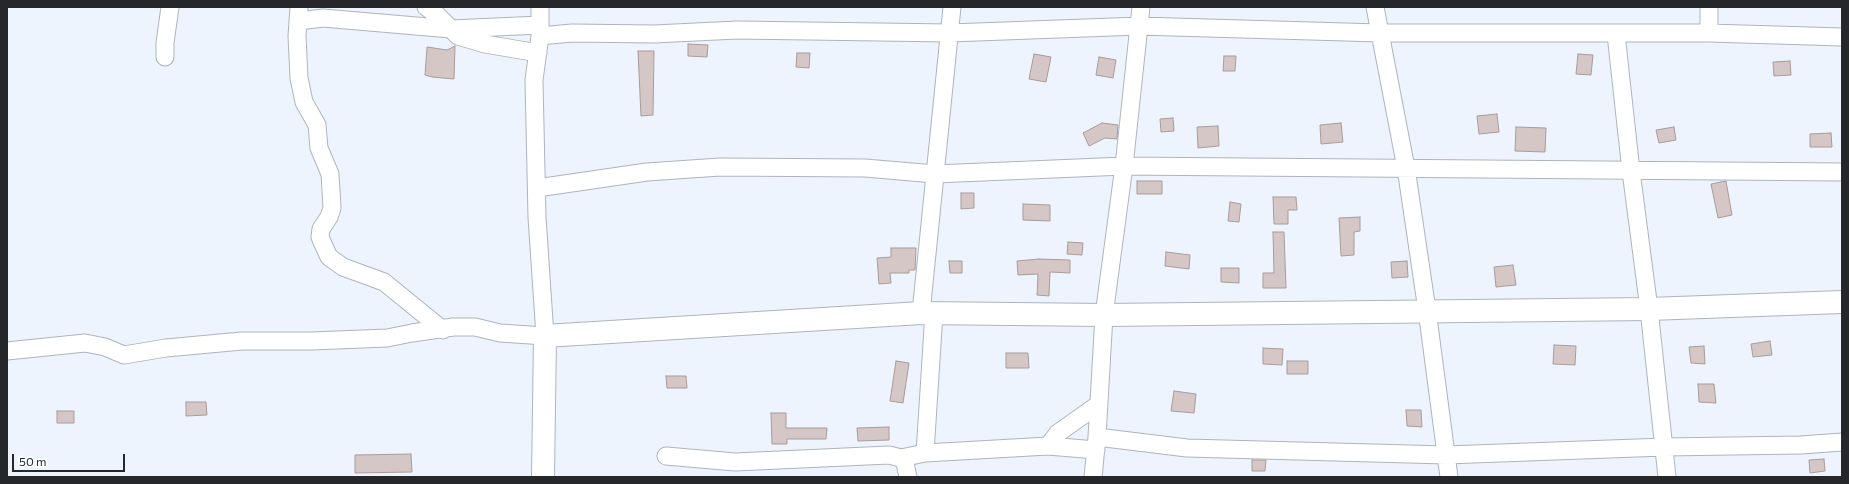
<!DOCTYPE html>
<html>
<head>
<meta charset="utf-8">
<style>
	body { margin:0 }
	#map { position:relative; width:1849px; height:484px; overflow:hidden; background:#eef4fe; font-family:Commissioner,sans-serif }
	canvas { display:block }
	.frame { position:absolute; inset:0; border:8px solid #25272b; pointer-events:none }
	.scale { position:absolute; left:12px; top:454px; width:113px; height:18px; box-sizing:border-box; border:2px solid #25272b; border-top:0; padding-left:5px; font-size:12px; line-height:14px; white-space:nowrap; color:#25272b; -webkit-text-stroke:3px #fff; paint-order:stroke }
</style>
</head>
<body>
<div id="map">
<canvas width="1849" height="484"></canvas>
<div class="frame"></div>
<div class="scale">50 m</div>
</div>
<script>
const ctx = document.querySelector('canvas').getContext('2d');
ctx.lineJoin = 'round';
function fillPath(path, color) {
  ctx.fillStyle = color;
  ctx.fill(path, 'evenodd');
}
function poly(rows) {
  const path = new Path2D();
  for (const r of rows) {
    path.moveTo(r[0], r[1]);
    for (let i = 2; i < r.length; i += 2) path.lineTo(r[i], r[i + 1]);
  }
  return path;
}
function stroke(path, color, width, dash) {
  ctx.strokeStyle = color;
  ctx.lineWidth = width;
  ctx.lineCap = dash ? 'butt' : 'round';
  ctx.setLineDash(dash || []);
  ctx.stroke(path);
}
const building = poly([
	[688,44,708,45,707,57,688,56,688,44],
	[455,46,454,79,432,77,425,75,427,47,447,50,455,46],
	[638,51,654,51,653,115,641,116,638,51],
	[797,53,810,53,809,68,796,67,797,53],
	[1034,54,1051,57,1046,82,1029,79,1034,54],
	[1578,54,1593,55,1591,75,1576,74,1578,54],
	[1224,56,1236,56,1235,71,1223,71,1224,56],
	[1099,57,1116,60,1113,78,1096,75,1099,57],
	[1790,61,1791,75,1774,76,1773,62,1790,61],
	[1497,114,1499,132,1479,134,1477,116,1497,114],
	[1173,118,1174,131,1161,132,1160,119,1173,118],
	[1102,123,1118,125,1117,139,1105,138,1089,146,1083,133,1102,123],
	[1341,123,1343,142,1321,144,1320,125,1341,123],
	[1218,126,1219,146,1198,148,1197,127,1218,126],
	[1516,127,1546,128,1545,152,1515,151,1516,127],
	[1674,127,1676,140,1659,143,1656,130,1674,127],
	[1831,133,1832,147,1810,147,1810,134,1831,133],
	[1137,181,1162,181,1162,194,1137,194,1137,181],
	[1726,181,1732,215,1718,218,1711,184,1726,181],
	[961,193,974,193,974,208,961,209,961,193],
	[1273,197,1296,197,1297,210,1288,210,1288,224,1274,224,1273,197],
	[1230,202,1241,204,1239,222,1228,221,1230,202],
	[1023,204,1050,205,1050,221,1023,220,1023,204],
	[1360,217,1360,231,1354,232,1354,255,1341,256,1339,218,1360,217],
	[1273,232,1284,232,1286,288,1263,288,1263,273,1274,273,1273,232],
	[1068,242,1083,243,1082,255,1067,254,1068,242],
	[891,248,916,248,915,270,909,270,909,273,890,273,891,283,879,284,877,258,891,257,891,248],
	[1166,252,1190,255,1189,269,1165,266,1166,252],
	[1039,259,1070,260,1070,273,1050,272,1049,296,1037,295,1038,274,1018,275,1017,261,1039,259],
	[949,261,962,261,962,273,950,273,949,261],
	[1407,261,1408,277,1392,278,1391,262,1407,261],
	[1513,265,1516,285,1496,287,1494,267,1513,265],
	[1221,268,1239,268,1239,283,1221,282,1221,268],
	[1770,341,1772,355,1753,357,1751,344,1770,341],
	[1554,345,1576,346,1575,365,1553,364,1554,345],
	[1704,346,1705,364,1691,363,1689,347,1704,346],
	[1263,348,1283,349,1282,365,1263,364,1263,348],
	[1006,353,1028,353,1029,368,1006,368,1006,353],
	[896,361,909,363,903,403,890,401,896,361],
	[1287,361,1308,361,1308,374,1287,374,1287,361],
	[666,376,686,376,687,388,667,388,666,376],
	[1698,384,1714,384,1716,403,1699,402,1698,384],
	[1174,391,1196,394,1194,413,1171,411,1174,391],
	[186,402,206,402,207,415,186,416,186,402],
	[1406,410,1421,410,1422,427,1407,426,1406,410],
	[57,411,74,411,74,423,57,423,57,411],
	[771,413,786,413,786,428,827,428,826,439,787,439,787,444,772,444,771,413],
	[889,427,889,440,858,441,857,428,889,427],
	[411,454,412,472,355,473,355,455,411,454],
	[1824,459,1825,471,1810,473,1809,460,1824,459],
	[1252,460,1266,460,1265,471,1252,471,1252,460]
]);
const street = poly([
	[299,7,297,36,299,78,304,102,317,125,319,148,330,174,332,208,329,217,321,229,320,237,323,244,329,257,343,267,384,282,443,330],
	[426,7,436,14,458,36,485,44,538,53],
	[1375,7,1406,168,1427,310,1449,477],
	[299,21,323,18,451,29,540,25],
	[1709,33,1709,7],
	[1616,34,1631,171,1649,309,1667,477],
	[540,36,572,33,654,34,737,30,950,33,1139,26,1380,33,1709,33,1842,37],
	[165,57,165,43,170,7],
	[537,188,647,172,720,167,865,168,935,174,1124,166,1842,172],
	[921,313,952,7],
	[7,351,85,343,105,347,124,355,166,348,242,341,312,341,387,338,412,333,453,327,475,327,500,333,545,336,537,217,534,80,540,36,540,7],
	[1097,437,1187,448,1446,455,1664,447,1801,445,1842,442],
	[1048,446,1058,433,1099,404],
	[925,453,934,313],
	[666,456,735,462,889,455,901,458,905,463,908,477],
	[901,458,925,453,1048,446,1096,450],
	[1093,477,1097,437,1104,315,1124,166,1141,7]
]);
const secondary = poly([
	[543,477,545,336,921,313,1104,315,1649,309,1842,302]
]);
fillPath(building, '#d5c7c6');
stroke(building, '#a89b9a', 1);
stroke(street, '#aeb4be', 19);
stroke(secondary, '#aeb4be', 24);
stroke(street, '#fff', 17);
stroke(secondary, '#fff', 22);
</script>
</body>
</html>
